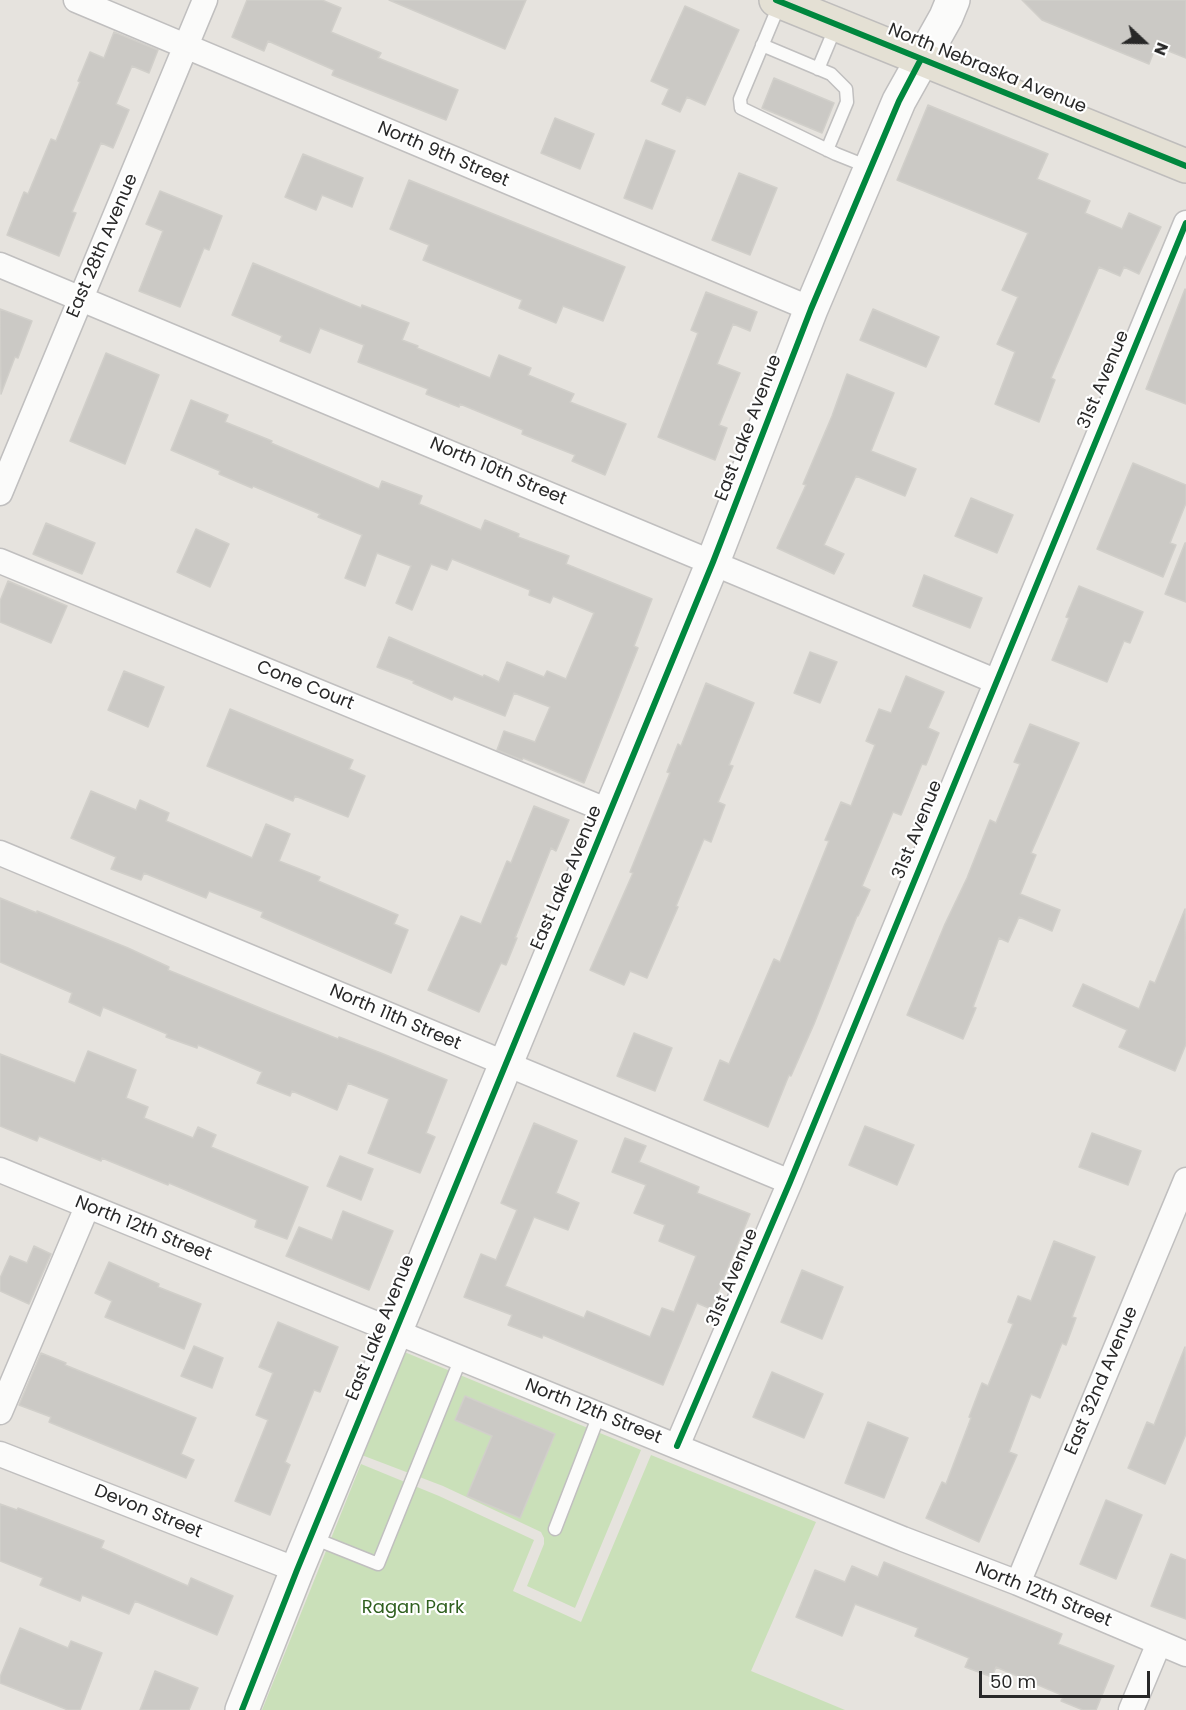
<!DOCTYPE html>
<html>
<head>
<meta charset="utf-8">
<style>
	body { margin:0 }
	#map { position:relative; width:1186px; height:1710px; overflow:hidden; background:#e6e3de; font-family:Poppins,sans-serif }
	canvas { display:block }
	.north { position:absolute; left:1114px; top:12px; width:60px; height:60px; -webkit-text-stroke:4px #fff; paint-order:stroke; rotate:112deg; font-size:16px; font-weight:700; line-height:24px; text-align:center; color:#282828 }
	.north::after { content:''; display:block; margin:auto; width:21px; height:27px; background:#282828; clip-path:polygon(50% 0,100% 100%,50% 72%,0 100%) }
	.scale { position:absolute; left:979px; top:1671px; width:171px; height:27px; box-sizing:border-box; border:3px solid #282828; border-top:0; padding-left:8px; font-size:18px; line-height:21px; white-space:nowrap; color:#282828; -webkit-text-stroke:4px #fff; paint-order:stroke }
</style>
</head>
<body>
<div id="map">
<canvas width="1186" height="1710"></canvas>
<div class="north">N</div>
<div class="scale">50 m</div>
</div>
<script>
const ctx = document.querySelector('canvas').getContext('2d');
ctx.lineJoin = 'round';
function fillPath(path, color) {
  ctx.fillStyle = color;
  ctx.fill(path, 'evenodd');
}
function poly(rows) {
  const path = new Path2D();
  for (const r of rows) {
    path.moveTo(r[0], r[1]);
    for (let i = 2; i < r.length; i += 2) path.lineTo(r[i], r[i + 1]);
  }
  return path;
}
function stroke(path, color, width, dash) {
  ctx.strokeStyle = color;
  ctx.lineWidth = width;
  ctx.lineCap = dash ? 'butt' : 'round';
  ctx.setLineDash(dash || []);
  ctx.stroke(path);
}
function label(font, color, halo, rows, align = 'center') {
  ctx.font = font + ' Poppins,sans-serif';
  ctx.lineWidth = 4.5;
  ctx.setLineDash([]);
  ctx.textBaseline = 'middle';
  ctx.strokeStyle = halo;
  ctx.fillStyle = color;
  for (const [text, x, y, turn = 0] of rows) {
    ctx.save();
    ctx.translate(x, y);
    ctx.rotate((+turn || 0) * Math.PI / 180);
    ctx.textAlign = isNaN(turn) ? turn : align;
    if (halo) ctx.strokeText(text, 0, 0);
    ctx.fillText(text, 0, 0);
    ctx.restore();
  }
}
const green = poly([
	[402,1351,641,1450,575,1608,527,1586,544,1544,544,1538,541,1532,443,1486,359,1454],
	[651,1455,816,1522,751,1671,845,1710,262,1710,361,1464,439,1496,534,1540,513,1591,581,1622]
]);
const building = poly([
	[247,0,322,0,341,8,331,32,381,53,378,58,458,90,446,120,332,75,334,70,268,41,264,51,232,37,247,0],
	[389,0,526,0,505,49,389,0],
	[1022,0,1186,0,1186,58,1156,46,1149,64,1042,20,1022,0],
	[685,6,739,30,705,105,687,97,680,112,662,104,669,89,651,81,685,6],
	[114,32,158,50,149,73,132,66,116,104,129,110,113,148,101,143,72,212,76,213,59,256,7,235,24,192,28,194,51,139,56,141,80,82,78,81,90,52,104,58,114,32],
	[774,78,834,103,822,133,762,108,774,78],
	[928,105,1048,154,1037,179,1090,201,1085,213,1122,229,1129,213,1161,227,1139,274,1124,267,1120,276,1099,267,1051,378,1055,380,1039,422,995,404,1015,352,997,344,1018,297,1002,290,1028,233,897,180,928,105],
	[555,118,594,134,580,169,541,153,555,118],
	[646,140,675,151,652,209,624,198,646,140],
	[303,154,363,178,352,207,322,195,316,210,285,197,303,154],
	[739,173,777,188,750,255,712,240,739,173],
	[409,180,625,267,603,321,563,306,556,323,519,308,522,300,423,260,429,245,390,229,409,180],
	[160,191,222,216,209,250,204,248,180,307,139,291,163,231,146,224,160,191],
	[253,263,361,308,362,305,409,323,402,340,418,346,417,348,490,378,499,355,531,368,528,375,574,394,570,402,626,424,605,475,572,461,575,455,522,434,523,430,460,404,459,407,426,394,428,389,358,362,364,345,320,328,310,353,280,341,282,336,232,315,253,263],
	[1185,289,1186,290,1186,404,1146,389,1185,289],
	[706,292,757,312,750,331,733,324,717,364,740,373,719,425,727,428,715,460,658,437,698,333,691,330,706,292],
	[0,309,32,321,18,358,15,357,1,394,0,309],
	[873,309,939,337,926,367,860,340,873,309],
	[106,353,159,375,125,464,70,441,106,353],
	[847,374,894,393,871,451,916,469,905,496,856,476,824,545,844,554,834,574,777,548,806,485,803,484,832,416,847,374],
	[191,400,228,415,225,422,272,441,271,443,379,489,382,481,422,496,419,504,481,530,485,520,519,534,518,537,569,556,566,564,652,599,634,646,638,648,584,783,523,758,522,760,497,750,504,731,535,742,550,707,514,693,505,716,454,696,452,700,413,683,414,681,377,667,389,637,483,677,484,675,499,682,507,662,544,677,547,671,566,679,594,613,553,596,550,603,529,595,530,590,452,559,447,570,431,564,412,610,396,603,411,566,377,553,365,586,345,578,362,535,318,517,320,514,253,486,252,488,219,474,220,471,171,450,191,400],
	[1133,463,1186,485,1186,503,1170,543,1176,545,1163,577,1097,549,1133,463],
	[971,498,1013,515,997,553,955,536,971,498],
	[46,523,95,543,82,574,33,554,46,523],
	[196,529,229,544,210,587,177,572,196,529],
	[1185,543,1186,543,1186,602,1165,594,1185,543],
	[924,575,982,598,970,628,913,606,924,575],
	[8,581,67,606,51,643,0,622,0,601,8,581],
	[1079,586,1143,612,1130,643,1124,641,1107,682,1052,660,1069,618,1066,617,1079,586],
	[810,652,837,662,820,703,794,693,810,652],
	[124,671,164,687,148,727,108,710,124,671],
	[906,676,944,692,928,728,939,733,926,765,922,764,901,815,893,812,862,886,870,890,858,916,857,916,814,1024,791,1076,789,1075,768,1127,704,1100,720,1060,729,1064,774,959,780,962,829,841,825,840,841,802,851,806,875,745,866,741,879,709,891,713,906,676],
	[706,683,754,703,729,765,733,766,718,802,725,805,711,842,704,839,676,906,678,907,647,978,630,971,624,985,590,970,633,873,630,872,670,773,667,772,678,744,681,746,706,683],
	[230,709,353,760,349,769,365,776,348,817,295,796,293,801,207,766,230,709],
	[1030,724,1079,743,1031,853,1036,855,1020,894,1060,910,1052,931,1019,917,1008,942,999,938,973,1007,976,1008,963,1039,907,1015,945,924,967,878,990,820,996,823,1020,764,1014,762,1030,724],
	[91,791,136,810,140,800,169,813,166,821,252,858,266,824,290,834,279,861,320,877,318,881,398,915,394,924,408,930,391,973,261,917,263,912,209,891,206,898,144,873,141,880,111,869,116,857,71,838,91,791],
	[534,806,569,820,556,851,551,848,515,938,517,938,506,965,501,963,479,1012,428,990,461,916,481,924,507,861,511,863,534,806],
	[0,898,37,913,37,911,128,948,169,967,168,970,270,1012,338,1039,339,1037,381,1053,447,1080,426,1133,435,1137,420,1173,368,1153,389,1099,348,1083,337,1110,292,1091,290,1096,257,1083,262,1072,198,1045,197,1048,166,1037,167,1034,103,1007,100,1016,69,1002,72,993,0,962,0,898],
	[1185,909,1186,1044,1175,1071,1119,1047,1127,1030,1073,1006,1083,984,1139,1009,1150,981,1155,983,1185,909],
	[634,1033,672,1048,655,1091,617,1076,634,1033],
	[88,1051,136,1070,126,1098,148,1107,144,1118,193,1138,198,1127,216,1135,211,1147,308,1187,287,1239,255,1227,257,1220,169,1183,168,1185,102,1158,101,1161,39,1136,37,1141,0,1126,0,1054,75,1083,88,1051],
	[534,1123,577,1141,556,1193,579,1203,568,1230,534,1217,505,1286,584,1318,587,1311,650,1337,662,1308,674,1312,696,1256,659,1241,665,1225,634,1213,646,1185,612,1172,625,1138,646,1146,639,1162,699,1187,697,1193,750,1214,711,1309,697,1303,663,1385,543,1335,542,1338,508,1325,512,1315,464,1297,481,1254,496,1260,517,1210,501,1203,534,1123],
	[865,1126,914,1145,897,1185,849,1165,865,1126],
	[1092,1133,1141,1151,1128,1185,1079,1167,1092,1133],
	[340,1156,373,1169,361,1200,327,1186,340,1156],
	[343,1211,393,1231,369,1290,286,1256,299,1227,332,1240,343,1211],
	[1054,1241,1095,1257,1072,1317,1076,1318,1066,1345,1062,1343,1040,1398,1031,1394,1009,1452,1017,1455,979,1542,926,1518,942,1482,946,1484,971,1418,969,1417,982,1383,988,1386,1013,1324,1008,1322,1018,1296,1031,1301,1054,1241],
	[34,1246,51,1254,29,1304,0,1291,0,1278,10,1256,27,1263,34,1246],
	[109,1262,159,1284,158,1287,201,1304,184,1349,105,1317,112,1301,95,1293,109,1262],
	[802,1270,843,1287,822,1339,781,1322,802,1270],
	[278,1322,338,1347,320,1392,314,1390,285,1462,290,1465,270,1515,235,1501,268,1420,256,1415,273,1373,259,1367,278,1322],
	[194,1346,223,1358,212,1388,181,1376,194,1346],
	[1185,1347,1186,1434,1165,1484,1128,1468,1147,1422,1154,1425,1185,1347],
	[41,1353,66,1363,65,1365,196,1418,181,1454,194,1460,186,1478,49,1422,51,1417,19,1405,41,1353],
	[772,1372,823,1394,804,1438,753,1417,772,1372],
	[465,1396,555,1434,520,1518,467,1496,492,1436,455,1420,465,1396],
	[868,1422,908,1438,884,1498,845,1483,868,1422],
	[1106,1500,1142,1515,1116,1579,1080,1564,1106,1500],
	[0,1504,17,1510,18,1508,104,1541,101,1548,188,1586,191,1578,233,1596,217,1635,135,1601,129,1614,82,1595,80,1601,40,1585,43,1578,0,1561,0,1504],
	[1171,1554,1186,1560,1186,1619,1151,1606,1171,1554],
	[884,1562,1062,1634,1058,1644,1114,1666,1096,1710,1083,1710,1061,1701,1064,1696,996,1667,992,1677,965,1667,969,1658,915,1636,918,1628,855,1604,842,1636,796,1617,815,1570,845,1582,852,1566,878,1577,884,1562],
	[20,1628,68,1648,71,1641,102,1653,80,1710,68,1710,0,1683,0,1677,20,1628],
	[155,1671,198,1688,189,1710,140,1710,155,1671]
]);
const lane = poly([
	[780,3,740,99,741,108,836,154,871,168],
	[762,45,831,74,846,89,847,102,827,150],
	[818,69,836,26],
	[555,1529,599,1415],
	[313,1538,378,1564,461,1358]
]);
const street = poly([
	[76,0,811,309],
	[0,265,995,681],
	[0,493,205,0],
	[0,561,611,812],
	[0,853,790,1182],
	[0,1170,903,1539,1018,1583,1186,1654],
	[0,1412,87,1207],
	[677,1446,790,1182,1186,223],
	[0,1454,297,1570],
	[1018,1583,1186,1180],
	[1131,1710,1159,1643]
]);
const secondary = poly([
	[242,1710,297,1570,713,562,811,309,899,101,946,17,953,0]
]);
const primary = poly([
	[776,0,1186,166]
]);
const cycleway = poly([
	[776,0,1186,166],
	[677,1446,790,1182,1186,223],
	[242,1710,297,1570,713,562,811,309,899,101,921,59]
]);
const streetNames = [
	["North Nebraska Avenue",987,69,22],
	["North 9th Street",443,155,23],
	["East 28th Avenue",103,246,-67],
	["31st Avenue",1104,380,-67],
	["East Lake Avenue",749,428,-69],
	["North 10th Street",498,472,23],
	["Cone Court",305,686,22],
	["31st Avenue",918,830,-68],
	["East Lake Avenue",567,878,-67],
	["North 11th Street",395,1018,23],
	["North 12th Street",143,1229,22],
	["31st Avenue",733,1278,-67],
	["East Lake Avenue",381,1328,-68],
	["East 32nd Avenue",1102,1381,-67],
	["North 12th Street",593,1412,22],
	["Devon Street",148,1512,22],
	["North 12th Street",1043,1595,22]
];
const parkNames = [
	["Ragan Park",413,1608]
];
fillPath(green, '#cae0b9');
fillPath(building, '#cbc9c5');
stroke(building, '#d1cfca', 1.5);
stroke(lane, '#c0bfbf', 15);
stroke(street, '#c0bfbf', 27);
stroke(secondary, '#c0bfbf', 36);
stroke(primary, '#bfbdbc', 36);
stroke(lane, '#fbfbfa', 12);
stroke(street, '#fbfbfa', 24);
stroke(secondary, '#fbfbfa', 33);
stroke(primary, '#e4e0d4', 33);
stroke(cycleway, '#00873e', 6);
label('18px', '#282828', '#fff', streetNames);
label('18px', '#2f5f1e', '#fff', parkNames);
</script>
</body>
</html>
